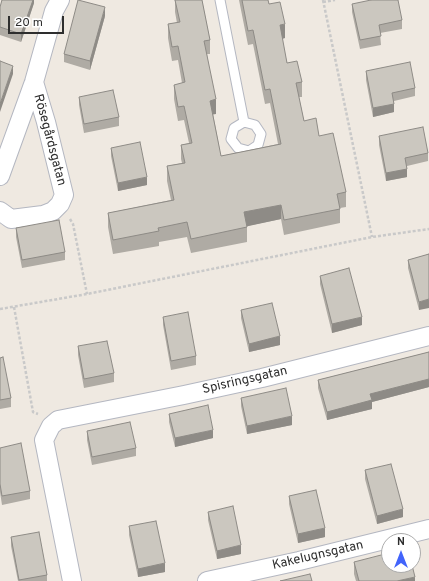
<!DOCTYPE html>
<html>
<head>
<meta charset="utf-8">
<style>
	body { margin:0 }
	#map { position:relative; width:429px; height:581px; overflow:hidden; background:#efe9e1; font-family:Overpass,sans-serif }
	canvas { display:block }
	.north { position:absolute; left:381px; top:533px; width:40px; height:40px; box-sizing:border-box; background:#fff; border:1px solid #ababab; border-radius:50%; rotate:0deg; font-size:11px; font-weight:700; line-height:16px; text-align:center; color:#2e2e2e }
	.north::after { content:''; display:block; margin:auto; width:14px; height:18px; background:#4264fb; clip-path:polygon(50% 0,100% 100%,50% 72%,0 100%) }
	.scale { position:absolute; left:8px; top:16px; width:56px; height:18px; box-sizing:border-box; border:2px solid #2e2e2e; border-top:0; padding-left:5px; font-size:12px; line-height:14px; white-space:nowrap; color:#2e2e2e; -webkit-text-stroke:3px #fff; paint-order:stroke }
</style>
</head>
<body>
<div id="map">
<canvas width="429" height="581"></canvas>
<div class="north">N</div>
<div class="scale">20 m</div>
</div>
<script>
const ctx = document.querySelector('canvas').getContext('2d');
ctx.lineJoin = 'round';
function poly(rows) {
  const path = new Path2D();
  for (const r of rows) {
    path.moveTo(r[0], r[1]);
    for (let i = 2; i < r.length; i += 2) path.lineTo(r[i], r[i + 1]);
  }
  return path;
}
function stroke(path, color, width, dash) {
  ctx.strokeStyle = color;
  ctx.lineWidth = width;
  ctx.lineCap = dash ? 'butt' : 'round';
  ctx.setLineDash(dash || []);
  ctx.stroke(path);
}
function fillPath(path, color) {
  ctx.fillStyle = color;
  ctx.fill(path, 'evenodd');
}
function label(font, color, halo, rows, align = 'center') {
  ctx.font = font + ' Overpass,sans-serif';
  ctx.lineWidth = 3;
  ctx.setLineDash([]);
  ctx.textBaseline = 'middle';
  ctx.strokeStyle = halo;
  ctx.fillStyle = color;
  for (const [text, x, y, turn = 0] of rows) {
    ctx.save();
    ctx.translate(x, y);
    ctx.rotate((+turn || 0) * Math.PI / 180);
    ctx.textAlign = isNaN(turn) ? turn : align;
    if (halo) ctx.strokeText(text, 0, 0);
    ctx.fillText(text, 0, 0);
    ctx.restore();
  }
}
const path = poly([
	[323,0,372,237],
	[323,2,335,0],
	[70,219,73,224,87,294],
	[14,307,33,412,38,414],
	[0,309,87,294,372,237,429,229]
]);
const service = poly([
	[220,0,244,122],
	[244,122,255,125,261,134,258,145,249,151,238,148,231,139,234,128,244,122]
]);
const minor = poly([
	[0,176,34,82,54,11,60,0],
	[0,211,11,219,43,215,53,211,60,204,64,195,46,122,34,82],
	[72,581,44,440,51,426,58,420,184,395,262,378,429,336],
	[207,581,299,561,429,529]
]);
const wall = poly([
	[34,0,34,3,21,42,0,35,0,7],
	[175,0,202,0,210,40,210,54,207,54,216,114,213,114,221,156,278,144,270,103,265,104,253,44,248,45,239,0,268,0,269,4,285,38,282,39,287,63,302,82,302,97,299,97,304,121,319,136,346,192,346,207,340,208,340,223,284,235,281,219,247,226,247,242,191,253,187,237,159,242,159,246,113,254,108,227,108,213,171,200,167,181,167,166,182,163,181,159,181,145,189,143,184,120,178,121,174,99,174,85,182,83,178,60,172,61,168,38,168,24,177,23,175,12],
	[352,4,402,20,402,29,380,33,381,45,360,49,352,12],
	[105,16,90,70,64,62,64,54],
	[366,71,415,88,415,96,394,101,394,112,373,117,366,80],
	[79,97,119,117,119,126,84,133,79,105],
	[379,136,428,153,428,161,407,166,407,177,386,181,379,145],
	[111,148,147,185,118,191,111,156],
	[16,228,65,252,65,260,22,268,16,237],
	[429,254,419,310,408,268,408,260],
	[320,276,362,325,332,333,320,284],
	[241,310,280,345,249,352,241,318],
	[163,317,196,356,196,365,171,370,163,325],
	[78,346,114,373,114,382,84,388,78,355],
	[429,352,429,387,372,402,372,409,327,420,318,388,318,380],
	[0,358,11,398,11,407,0,409],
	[241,398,292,425,247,434,241,406],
	[169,414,213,438,175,447,169,422],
	[87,431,136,448,136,456,92,465,87,440],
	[0,448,30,491,30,499,2,505,0,492],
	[365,470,403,517,377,524,365,479],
	[289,496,325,537,298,543,289,504],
	[208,512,241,554,217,559,208,520],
	[129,526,165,572,138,577,129,535],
	[11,537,47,575,47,581,18,581,11,546],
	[354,562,415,581,356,581,354,574]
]);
const shadedWall = poly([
	[33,0,34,0,34,3,21,42,21,34],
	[105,7,105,16,90,70,90,61],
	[285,24,285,38,280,39,280,25],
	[13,66,13,74,0,112,0,104],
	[216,99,216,114,210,115,210,101],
	[394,104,394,112,373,117,373,108],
	[407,169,407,177,386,181,386,173],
	[147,177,147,185,118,191,118,183],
	[281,205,281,219,244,227,244,212],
	[429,299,429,308,419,310,419,302],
	[362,317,362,325,332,333,332,324],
	[280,336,280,345,249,352,249,344],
	[429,379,429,387,372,402,372,409,327,420,327,412,370,394],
	[292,416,292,425,247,434,247,426],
	[213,430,213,438,175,447,175,438],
	[403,509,403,517,377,524,377,516],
	[325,528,325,537,298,543,298,534],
	[241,545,241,554,217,559,217,551],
	[165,563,165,572,138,577,138,569],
	[415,577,415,581,397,581]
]);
const building = poly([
	[2,0,33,0,21,34,0,27,0,7,2,0],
	[78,0,105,7,90,61,64,54,78,0],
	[175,0,202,0,210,40,204,41,216,99,210,101,221,156,281,144,270,89,265,90,253,30,248,31,242,0,268,0,269,4,280,2,285,24,280,25,287,63,297,61,302,82,296,83,304,121,316,118,319,136,333,133,346,192,337,194,340,209,284,220,281,205,244,212,247,227,191,239,187,222,158,228,159,231,113,240,108,213,174,200,167,166,185,163,181,145,192,143,184,106,178,107,174,85,185,82,178,46,172,47,168,24,180,22,175,0],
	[371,0,398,0,402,20,379,25,381,36,360,40,352,4,371,0],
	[0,61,13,66,0,104,0,61],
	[410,62,415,88,392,93,394,104,373,108,366,71,410,62],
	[113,90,119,117,84,124,79,97,113,90],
	[423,127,428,153,405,158,407,169,386,173,379,136,423,127],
	[140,142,147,177,118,183,111,148,140,142],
	[59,220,65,252,22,260,16,228,59,220],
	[429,254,429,299,419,302,408,260,429,254],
	[349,268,362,317,332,324,320,276,349,268],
	[272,303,280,336,249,344,241,310,272,303],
	[188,312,196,356,171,361,163,317,188,312],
	[107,341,114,373,84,379,78,346,107,341],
	[429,352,429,379,370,394,372,400,327,412,318,380,429,352],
	[3,357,11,398,0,400,0,358,3,357],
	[286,388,292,416,247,426,241,398,286,388],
	[208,405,213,430,175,438,169,414,208,405],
	[130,422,136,448,92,457,87,431,130,422],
	[21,443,30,491,2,496,0,484,0,448,21,443],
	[391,464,403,509,377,516,365,470,391,464],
	[316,490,325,528,298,534,289,496,316,490],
	[233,506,241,545,217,551,208,512,233,506],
	[156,521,165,563,138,569,129,526,156,521],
	[39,532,47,575,19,580,11,537,39,532],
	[389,553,389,565,412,565,415,577,397,581,359,581,354,562,389,553],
	[310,574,312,581,280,581,310,574]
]);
const streetNames = [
	["Rösegårdsgatan",49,140,75],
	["Spisringsgatan",245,381,-13],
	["Kakelugnsgatan",318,556,-13]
];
stroke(service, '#b4b7c1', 11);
stroke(minor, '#b4b7c1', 20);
stroke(path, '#c9c9c9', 2.5, [3, 2]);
stroke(service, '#fff', 9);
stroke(minor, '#fff', 18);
fillPath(wall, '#afaba4');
fillPath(shadedWall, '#8e8b86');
fillPath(building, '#cbc7bf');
stroke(building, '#8e8b86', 1);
label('13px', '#2e2e2e', '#fff', streetNames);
</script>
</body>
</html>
